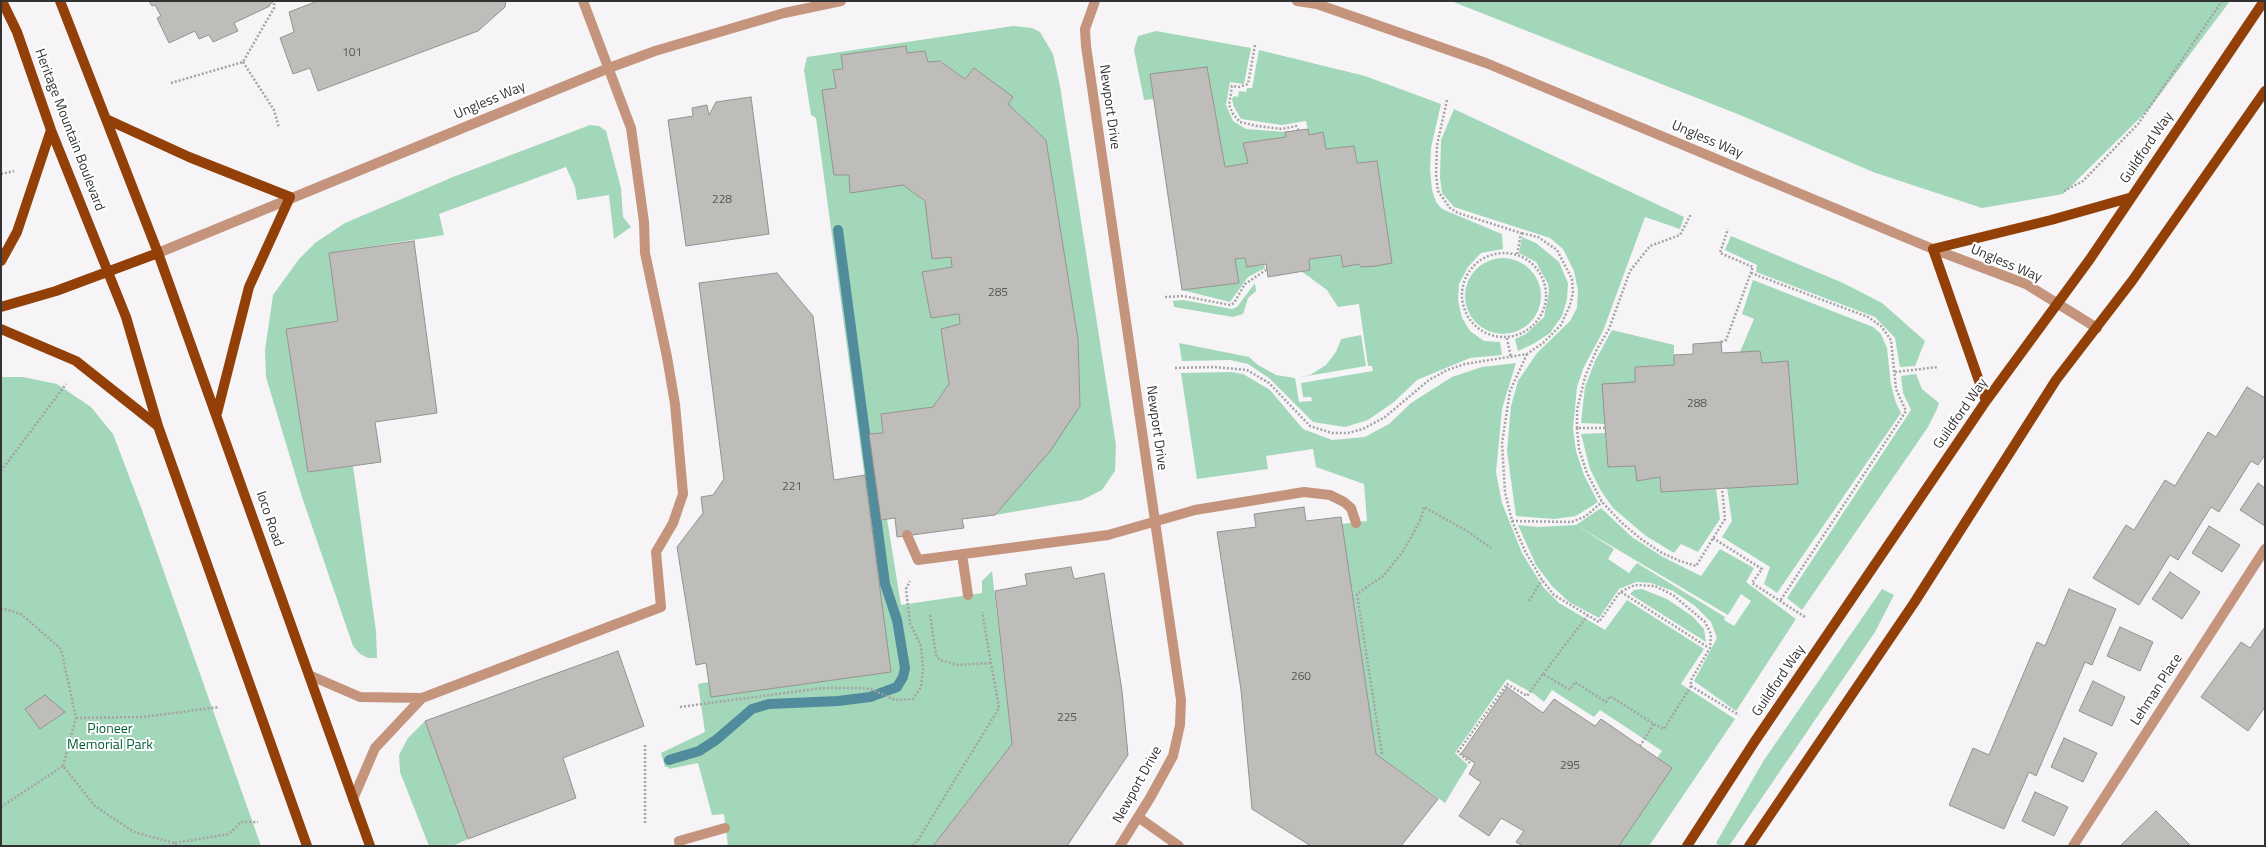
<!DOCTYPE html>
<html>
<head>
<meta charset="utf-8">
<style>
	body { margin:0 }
	#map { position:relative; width:2266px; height:847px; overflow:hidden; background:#f6f4f7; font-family:"Titillium Web",sans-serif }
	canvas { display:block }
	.frame { position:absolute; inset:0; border:2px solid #333233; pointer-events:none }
</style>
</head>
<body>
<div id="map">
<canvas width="2266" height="847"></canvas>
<div class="frame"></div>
</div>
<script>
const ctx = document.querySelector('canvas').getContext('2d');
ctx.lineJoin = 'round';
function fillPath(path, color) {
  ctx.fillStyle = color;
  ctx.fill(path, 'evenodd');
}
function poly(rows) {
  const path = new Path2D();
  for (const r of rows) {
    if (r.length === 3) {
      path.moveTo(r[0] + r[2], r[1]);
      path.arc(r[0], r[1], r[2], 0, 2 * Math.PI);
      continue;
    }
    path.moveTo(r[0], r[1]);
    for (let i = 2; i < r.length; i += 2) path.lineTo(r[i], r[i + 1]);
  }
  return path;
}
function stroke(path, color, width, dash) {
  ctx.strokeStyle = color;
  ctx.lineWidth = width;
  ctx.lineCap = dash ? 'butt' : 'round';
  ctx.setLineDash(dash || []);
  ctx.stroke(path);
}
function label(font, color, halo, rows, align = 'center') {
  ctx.font = font + ' "Titillium Web",sans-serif';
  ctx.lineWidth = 4;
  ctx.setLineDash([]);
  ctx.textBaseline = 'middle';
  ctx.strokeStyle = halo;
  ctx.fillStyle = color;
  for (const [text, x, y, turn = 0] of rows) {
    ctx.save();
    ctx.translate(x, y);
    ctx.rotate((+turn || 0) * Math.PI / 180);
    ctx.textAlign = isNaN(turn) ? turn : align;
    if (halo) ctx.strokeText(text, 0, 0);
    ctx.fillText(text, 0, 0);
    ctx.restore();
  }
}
const green = poly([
	[1451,1,2230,1,2149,109,2063,194,1982,208,1873,172,1740,115],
	[1013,26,1032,28,1040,32,1053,54,1060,86,1116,445,1115,471,1102,490,1082,500,995,515,1080,406,1078,339,1046,140,1008,104,1012,97,974,68,965,79,941,61,928,62,925,51,907,53,906,46,841,55,843,69,833,70,836,88,822,90,849,175,850,192,903,185,925,201,932,259,951,257,952,267,922,272,931,318,959,314,960,324,941,330,949,384,933,407,881,414,883,433,869,434,881,520,887,519,901,605,982,593,982,581,992,571,1012,744,933,846,728,846,724,814,712,815,698,763,669,769,668,767,665,767,661,753,705,732,698,684,709,682,711,697,891,672,816,118,811,115,804,70,807,57],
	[1156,31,1251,48,1244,84,1230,82,1226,105,1233,121,1246,129,1285,132,1286,137,1244,143,1248,163,1225,167,1207,68,1150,74,1154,99,1144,100,1134,50,1138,36],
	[1259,50,1365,76,1441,104,1431,148,1430,170,1432,190,1436,202,1442,209,1502,234,1503,249,1481,253,1468,267,1459,284,1458,300,1462,318,1470,331,1484,341,1500,342,1502,355,1470,358,1417,380,1394,402,1368,420,1345,427,1313,422,1269,378,1248,364,1230,360,1182,361,1179,343,1249,357,1258,365,1276,375,1295,378,1310,375,1326,365,1336,352,1341,339,1361,335,1366,366,1295,378,1299,402,1312,401,1311,397,1303,397,1301,383,1373,371,1372,366,1368,366,1359,304,1338,307,1327,290,1301,271,1310,270,1309,259,1341,255,1343,265,1359,264,1361,267,1392,262,1377,161,1357,163,1354,146,1326,149,1323,132,1309,135,1306,121,1282,125,1241,119,1234,107,1232,99,1234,96,1238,97,1239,91,1246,92,1247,88,1252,88],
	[1454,109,1684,217,1680,229,1645,217,1603,331,1583,369,1577,387,1573,428,1576,451,1584,475,1598,502,1576,516,1554,519,1516,516,1507,451,1511,406,1518,381,1537,353,1570,321,1577,308,1578,290,1574,271,1563,249,1550,238,1454,207,1442,193,1440,177,1441,140],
	[590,125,599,126,606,131,621,188,623,217,631,227,614,239,609,195,577,200,575,187,566,167,439,214,444,235,329,253,338,321,286,329,308,472,353,466,376,631,377,658,368,658,360,654,353,646,302,497,266,377,265,350,273,295,299,259,315,243,345,223,453,177],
	[1731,236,1843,283,1882,303,1925,341,1915,366,1900,367,1895,338,1875,317,1756,272,1757,265,1725,250],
	[1522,237,1536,243,1559,262,1568,283,1567,299,1562,316,1550,333,1533,344,1518,351,1515,339,1526,334,1544,317,1549,291,1548,284,1536,262,1519,253],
	[1503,296,38],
	[1245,258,1247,267,1264,265,1265,268,1248,277,1230,302,1182,290,1239,283,1235,259],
	[1753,280,1873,327,1881,334,1887,348,1891,385,1896,403,1901,413,1777,593,1764,584,1770,567,1722,537,1732,521,1727,488,1797,484,1762,363,1760,352,1740,352,1754,319,1742,314],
	[1255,283,1256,291,1248,298,1243,314,1233,317,1174,307,1173,301,1183,300,1232,309,1237,307],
	[1612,330,1674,345,1674,365,1635,367,1635,382,1605,424,1581,423,1585,387,1595,361],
	[1516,363,1502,409,1496,472,1502,503,1522,553,1543,587,1559,603,1605,630,1627,600,1704,649,1681,684,1735,719,1649,846,1619,846,1671,768,1657,758,1662,751,1600,710,1594,717,1552,690,1544,702,1534,694,1507,679,1455,753,1468,765,1445,803,1376,754,1342,524,1367,521,1364,484,1316,467,1313,449,1266,456,1268,469,1197,479,1181,373,1231,372,1243,374,1270,390,1303,429,1332,440,1365,437,1372,433,1389,424,1411,403,1452,377,1482,367],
	[1916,374,1922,389,1939,403,1937,409,1928,427,1802,610,1787,598,1911,410,1903,393,1901,376],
	[1,377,23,377,57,384,91,407,113,434,142,510,261,846,1,846],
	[1605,433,1608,467,1635,466,1638,481,1660,477,1661,492,1716,489,1720,519,1698,552,1681,544,1674,553,1646,536,1613,508,1601,491,1590,469,1581,434],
	[1601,508,1632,537,1663,557,1701,576,1720,549,1754,568,1746,582,1796,619,1736,711,1694,681,1717,638,1711,622,1695,606,1673,591,1651,583,1636,582,1619,589,1599,618,1569,602,1552,586,1536,565,1518,525,1538,527,1576,525,1614,549,1608,559,1629,573,1637,563,1725,617,1724,620,1734,626,1751,601,1741,594,1728,615,1576,525],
	[1642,589,1667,599,1692,616,1704,629,1706,642,1630,594,1634,590],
	[1882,589,1894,595,1875,632,1729,846,1720,846,1716,843,1764,760],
	[425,721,468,839,453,846,429,846,400,772,399,755,408,738]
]);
const stream = poly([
	[669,760,699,751,716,740,752,709,769,704,838,701,870,697,897,687,903,677,905,668,897,620,885,584,838,230]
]);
const building = poly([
	[149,1,272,1,273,2,269,5,270,6,234,23,238,31,213,42,209,35,199,39,195,31,169,43,157,18,161,16,155,5,152,6,149,1],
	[318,1,506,1,505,7,478,31,318,91,310,68,293,74,280,38,294,32,289,12,318,1],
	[906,46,907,53,925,51,928,62,940,61,965,79,974,68,1013,97,1008,104,1046,140,1078,339,1080,406,1051,450,995,515,962,519,964,528,897,537,895,518,881,520,869,434,883,433,881,414,933,407,949,384,941,329,960,324,959,314,931,318,922,272,952,267,951,257,932,259,925,201,903,185,850,193,849,175,834,175,822,90,836,88,833,70,843,69,841,55,906,46],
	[1207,67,1225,167,1248,163,1243,143,1286,137,1285,132,1308,129,1309,135,1323,132,1326,149,1354,146,1357,163,1377,161,1392,263,1376,266,1361,267,1359,264,1343,267,1341,255,1309,259,1310,270,1268,277,1266,264,1247,267,1245,258,1235,259,1239,283,1182,290,1150,74,1207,67],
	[751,97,769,234,686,246,668,120,693,116,692,108,707,105,709,115,716,102,751,97],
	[414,241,437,413,375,422,381,462,308,472,286,329,338,321,329,253,414,241],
	[777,273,813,316,834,480,865,475,891,672,711,697,706,663,696,665,677,547,703,513,701,497,713,495,724,479,699,283,777,273],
	[1721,342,1722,353,1760,351,1762,363,1788,361,1798,484,1661,492,1660,477,1637,481,1635,466,1608,467,1602,384,1635,382,1635,367,1674,365,1674,355,1693,354,1693,344,1721,342],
	[2247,387,2265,398,2265,455,2258,465,2251,461,2219,512,2211,507,2178,560,2170,555,2139,605,2093,578,2126,525,2134,530,2165,480,2175,486,2208,432,2216,437,2247,387],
	[2258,483,2265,488,2265,526,2240,510,2258,483],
	[1304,507,1306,521,1341,517,1376,754,1438,799,1401,846,1311,846,1252,809,1241,690,1217,532,1256,527,1254,514,1304,507],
	[2209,526,2240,545,2222,572,2192,553,2209,526],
	[1071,567,1074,579,1104,573,1122,691,1128,755,1067,846,933,846,1012,744,995,591,1027,585,1025,574,1071,567],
	[2170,572,2200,592,2182,619,2152,599,2170,572],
	[2069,589,2116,609,2092,665,2085,662,2036,776,2029,772,2004,829,1949,805,1973,748,1989,755,2037,642,2045,646,2069,589],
	[2120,627,2153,642,2140,671,2107,656,2120,627],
	[2265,627,2265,707,2248,731,2201,697,2241,642,2250,648,2265,627],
	[618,651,644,726,563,758,576,798,468,839,425,721,618,651],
	[2093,681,2125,697,2112,726,2079,711,2093,681],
	[1507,687,1543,713,1554,699,1595,726,1601,719,1672,768,1619,846,1523,846,1516,842,1524,831,1501,818,1489,836,1459,816,1481,782,1469,774,1475,763,1461,754,1507,687],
	[45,695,65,712,40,729,25,709,45,695],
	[2064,738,2097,753,2083,782,2051,767,2064,738],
	[2035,792,2068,807,2054,836,2022,821,2035,792],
	[2156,811,2191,846,2120,846,2156,811]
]);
const path = poly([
	[1255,45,1248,84,1239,87,1232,86,1229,105,1233,114,1240,122,1257,126,1282,129,1296,126,1299,131],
	[243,62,274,110,279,128],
	[171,83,243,62,274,8,274,1],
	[1447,100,1437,145,1436,175,1438,191,1450,208,1458,213,1521,233,1517,255],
	[1,174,14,171],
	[2064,191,2083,181,2138,124,2222,1],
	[1504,295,42],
	[1751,273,1868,317,1881,326,1891,340,1896,389,1906,411,1780,601],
	[1165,297,1183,296,1230,305,1234,303,1245,284,1266,270],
	[1507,338,1511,358],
	[1721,342,1726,340,1753,267,1720,253,1728,229],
	[1527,354,1510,391,1502,443,1505,492,1512,521,1525,551,1542,580,1554,595,1599,622,1620,592,1635,585,1655,586,1673,595,1705,622,1711,634,1710,648,1691,680,1691,686,1739,715],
	[1175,368,1214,367,1247,370,1269,383,1310,426,1332,433,1348,433,1363,429,1385,417,1429,380,1447,370,1465,364,1527,354,1543,343,1561,325,1570,305,1573,293,1572,279,1557,250,1538,237,1521,233],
	[1895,372,1938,367],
	[1577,428,1579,449,1587,473,1602,502,1622,523,1641,539,1662,553,1680,561,1696,566,1725,519,1722,488],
	[1605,428,1577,428,1577,410,1585,377,1597,349,1609,329,1630,271,1650,246,1680,235,1691,214],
	[1,471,66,384],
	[1512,521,1572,522,1586,516,1602,502],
	[1713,538,1762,569,1752,583,1805,617],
	[1621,592,1709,648],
	[1529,601,1542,580],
	[1,608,21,614,61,649,76,718,63,766],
	[930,615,936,655,940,660,958,665,991,663],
	[1543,674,1588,615],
	[680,707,822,688,858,688,871,689,895,700,913,699,921,687,923,669,921,646,910,623,906,589,910,581],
	[76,718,143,717,219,707],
	[1654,724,1664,729,1691,686],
	[645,745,645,823],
	[1382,754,1357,594,1383,576,1402,553,1420,521,1424,507,1467,531,1491,548],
	[1470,763,1458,752,1507,684,1527,696,1543,674,1570,690,1575,682,1606,702,1610,696,1654,724,1640,746],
	[1,807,63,766,95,806,134,832,174,843,177,846],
	[175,843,229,834,241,822,258,822],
	[912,846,918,840,999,708,982,612]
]);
const minor = poly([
	[1095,1,1085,29,1086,46,1181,700,1180,725,1173,756,1150,798,1120,846],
	[1297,1,1317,4,1486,63,1933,249,2026,284,2097,328],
	[158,253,609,68,655,51,784,13,841,1],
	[907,535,918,560,1108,535,1195,510,1304,492,1330,495,1344,502,1351,508,1356,523],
	[962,554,968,595],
	[309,675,360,697,422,698,375,748,353,799],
	[422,698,661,607,656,552,673,523,683,494,675,404,667,357,645,253,644,222,631,128,583,1],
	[1138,817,1179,846],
	[680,846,679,841,725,828],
	[2073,846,2265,549]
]);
const major = poly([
	[2,1,17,32,51,130,126,317,158,426,307,846],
	[60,1,158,253,370,846],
	[106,119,189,157,290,197,249,287,217,413],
	[1,261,17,232,51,130],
	[1,307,56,291,158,253],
	[1,329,76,361,158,426],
	[1986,401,1933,249,2051,220,2129,198],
	[1687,846,1755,741,1986,401,2090,259,2264,1],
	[1749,846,1914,603,2056,380,2132,281,2265,91]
]);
const numberNames = [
	["101",352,53],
	["228",722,200],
	["285",998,293],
	["288",1697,404],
	["221",792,487],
	["260",1301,677],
	["225",1067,718],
	["295",1570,766]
];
const streetNames = [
	["Ungless Way",490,101,-23],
	["Newport Drive",1109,107,82],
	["Heritage Mountain Boulevard",69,130,69],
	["Ungless Way",1707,140,23],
	["Guildford Way",2147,148,-56],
	["Ungless Way",2006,264,23],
	["Guildford Way",1961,414,-55],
	["Newport Drive",1156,428,82],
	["Ioco Road",269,519,71],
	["Guildford Way",1779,681,-56],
	["Lehman Place",2157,690,-57],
	["Newport Drive",1138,785,-61]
];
const parkNames = [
	["Pioneer",110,730],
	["Memorial Park",110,746]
];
fillPath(green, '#a3d7b9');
stroke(stream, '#508c9b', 10);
fillPath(building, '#bfbdba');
stroke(building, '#94928f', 1);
stroke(path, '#a5a3a5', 2.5, [2, 2]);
stroke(minor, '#c4947d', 10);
stroke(major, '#924008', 10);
label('12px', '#565555', null, numberNames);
label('14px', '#333233', '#fff', streetNames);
label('14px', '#065d3b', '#fff', parkNames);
</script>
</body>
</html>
